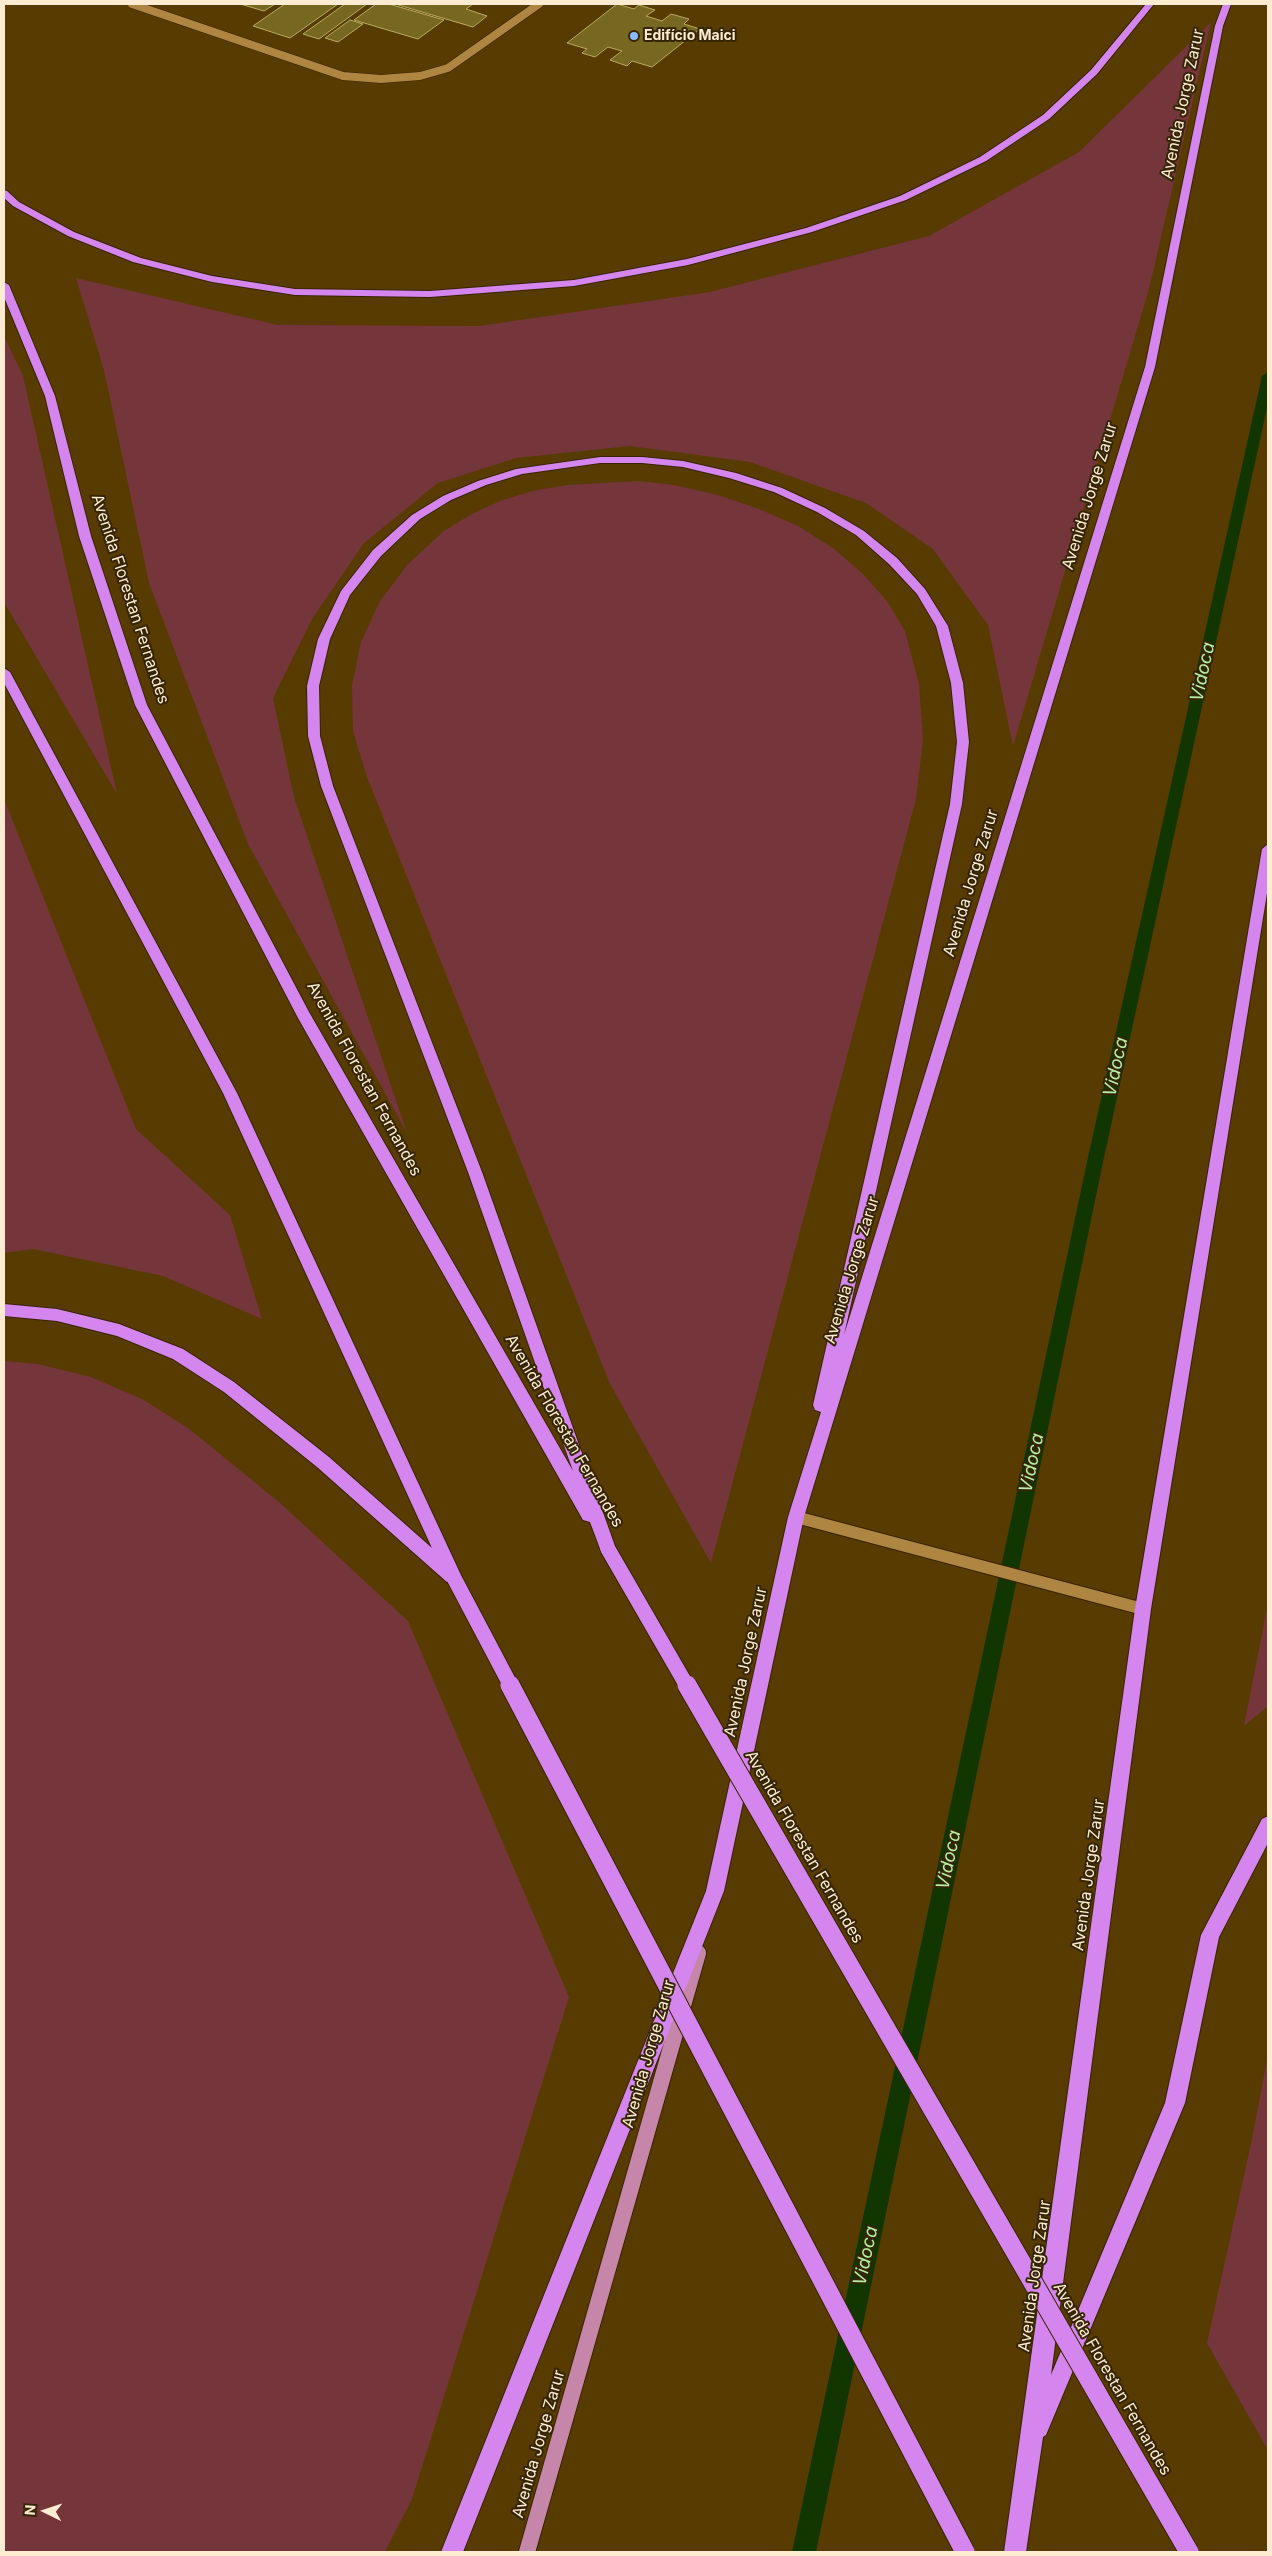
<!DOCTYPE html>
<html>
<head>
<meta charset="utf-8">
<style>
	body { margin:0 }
	#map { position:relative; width:1272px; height:2556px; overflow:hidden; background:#583b00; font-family:Inter,sans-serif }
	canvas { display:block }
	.frame { position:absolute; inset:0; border:5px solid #feecd2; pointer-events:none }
	.north { position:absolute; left:20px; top:2486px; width:50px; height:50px; -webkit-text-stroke:4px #352507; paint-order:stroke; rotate:274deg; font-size:14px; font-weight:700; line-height:20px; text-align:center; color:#feecd2 }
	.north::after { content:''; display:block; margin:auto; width:18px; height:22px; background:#feecd2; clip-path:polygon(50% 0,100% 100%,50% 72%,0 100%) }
</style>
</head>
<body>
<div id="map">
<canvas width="1272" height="2556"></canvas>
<div class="frame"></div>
<div class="north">N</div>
</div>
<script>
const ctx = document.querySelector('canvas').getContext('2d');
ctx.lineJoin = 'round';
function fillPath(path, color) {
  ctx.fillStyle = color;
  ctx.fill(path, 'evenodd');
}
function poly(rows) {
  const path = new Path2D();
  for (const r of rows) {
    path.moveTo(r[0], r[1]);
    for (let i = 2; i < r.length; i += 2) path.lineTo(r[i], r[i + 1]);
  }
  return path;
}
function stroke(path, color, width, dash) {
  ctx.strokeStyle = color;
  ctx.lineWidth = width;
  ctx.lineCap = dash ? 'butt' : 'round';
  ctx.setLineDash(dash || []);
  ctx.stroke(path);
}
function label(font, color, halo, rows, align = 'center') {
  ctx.font = font + ' Inter,sans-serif';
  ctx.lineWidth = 4;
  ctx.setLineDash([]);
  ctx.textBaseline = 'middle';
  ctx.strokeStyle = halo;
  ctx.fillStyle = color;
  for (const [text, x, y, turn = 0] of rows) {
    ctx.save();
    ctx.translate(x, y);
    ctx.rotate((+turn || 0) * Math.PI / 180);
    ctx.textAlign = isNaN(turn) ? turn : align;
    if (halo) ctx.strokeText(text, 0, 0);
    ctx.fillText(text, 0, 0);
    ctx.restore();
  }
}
const green = poly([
	[1211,22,1149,289,1013,746,988,625,933,549,866,503,750,462,630,446,516,458,438,483,364,543,312,619,273,698,294,797,407,1133,248,844,149,583,104,370,76,278,278,325,479,326,710,292,929,236,1079,152],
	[4,336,23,376,117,794,4,602],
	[639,481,674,485,718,495,759,509,798,526,833,548,862,573,887,601,905,631,919,684,923,740,916,799,711,1563,610,1384,367,777,353,731,352,686,361,642,380,601,408,564,444,531,470,515,500,501,532,491,567,485],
	[4,799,136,1129,230,1215,262,1319,163,1276,33,1249,4,1253],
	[4,1361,38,1364,91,1377,142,1399,188,1428,279,1502,408,1621,569,1997,412,2499,385,2552,4,2552],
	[1268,1603,1268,1706,1244,1726],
	[1268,2055,1268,2450,1207,2343,1252,2139]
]);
const stream = poly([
	[1268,372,1268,403,1103,1162,816,2552,792,2552,1087,1162,1262,376,1268,372]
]);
const building = poly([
	[240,4,275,4,264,11,240,4],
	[285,4,338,4,290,38,253,26,285,4],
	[345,4,367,4,319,39,303,34,345,4],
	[376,4,389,4,444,20,418,39,354,20,376,4],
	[395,4,473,4,466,9,487,16,473,27,395,4],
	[617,4,634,9,639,5,655,10,646,16,662,21,671,14,689,19,684,24,700,29,652,67,632,61,627,66,610,60,622,51,608,47,595,57,582,53,587,49,567,43,617,4],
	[350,20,363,24,338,42,325,38,350,20]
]);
const lane = poly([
	[796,1517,1143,1609]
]);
const street = poly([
	[132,4,343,76,381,79,420,76,448,68,539,4]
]);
const primary = poly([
	[527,2552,698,1953]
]);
const highway = poly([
	[1146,4,1154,4,1097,74,1049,119,986,161,906,200,812,232,688,265,574,286,430,297,295,295,212,282,133,262,68,236,13,206,4,198,4,190,7,191,19,202,74,232,141,258,212,276,295,289,430,291,574,280,687,259,806,228,900,196,980,157,1043,115,1091,70,1146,4],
	[1223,4,1231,4,1223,26,1155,367,804,1517,724,1891,463,2552,441,2552,706,1891,788,1517,821,1412,815,1410,813,1405,950,804,957,742,951,683,936,626,917,594,889,564,856,535,817,512,774,492,729,478,683,467,642,463,600,463,522,474,486,485,451,500,420,519,381,556,350,595,330,639,319,686,320,736,333,786,482,1172,616,1549,614,1554,608,1556,602,1554,590,1522,583,1520,298,1018,135,705,79,536,45,396,4,297,4,282,9,285,55,396,91,536,147,705,309,1012,573,1471,468,1172,321,786,308,736,307,686,318,639,341,591,373,550,412,515,443,496,478,481,516,469,600,457,642,457,683,461,736,473,782,488,825,508,864,531,897,558,925,589,948,626,963,683,969,742,962,804,844,1335,1145,367,1215,26,1223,4],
	[4,668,10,672,237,1093,460,1573,462,1578,460,1583,454,1586,448,1583,317,1467,224,1392,173,1359,117,1336,57,1321,4,1316,4,1304,57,1309,119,1324,183,1349,234,1382,329,1457,432,1548,223,1093,4,683,4,668],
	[1268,844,1268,887,1151,1609,1051,2375,1165,2103,1201,1935,1262,1819,1268,1816,1268,1843,1219,1937,1185,2103,1046,2435,1043,2437,1026,2552,1004,2552,1135,1609,1262,849,1268,844]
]);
const highwayBridgeFar1 = poly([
	[608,1549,687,1686],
	[454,1578,511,1686]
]);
const highwayBridge = poly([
	[510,1685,965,2552],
	[687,1685,1189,2552]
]);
const markers = [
	[634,36,5,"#8cb9fc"]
];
const farPoinames = [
	["Edifício Maici",644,36]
];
const streetNames = [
	["Avenida Jorge Zarur",1183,104,-78],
	["Avenida Jorge Zarur",1090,496,-73],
	["Avenida Florestan Fernandes",130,599,72],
	["Avenida Jorge Zarur",971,883,-73],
	["Avenida Florestan Fernandes",364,1079,61],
	["Avenida Jorge Zarur",852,1270,-73],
	["Avenida Florestan Fernandes",564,1431,60],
	["Avenida Jorge Zarur",746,1662,-78],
	["Avenida Florestan Fernandes",804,1847,60],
	["Avenida Jorge Zarur",1089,1875,-82],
	["Avenida Jorge Zarur",649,2054,-74],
	["Avenida Jorge Zarur",1035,2276,-82],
	["Avenida Florestan Fernandes",1112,2379,60],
	["Avenida Jorge Zarur",539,2444,-74]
];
const waterNames = [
	["Vidoca",1203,672,-78],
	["Vidoca",1116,1067,-78],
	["Vidoca",1032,1463,-78],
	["Vidoca",949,1860,-78],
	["Vidoca",866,2256,-78]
];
fillPath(green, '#74363a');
fillPath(stream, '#113600');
fillPath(building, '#766820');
stroke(building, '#b9aa5e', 1);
stroke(lane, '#382400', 14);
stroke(street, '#382400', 9);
stroke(primary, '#382400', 18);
stroke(highway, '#382400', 2);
stroke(lane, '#ae8541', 12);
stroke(street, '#ae8541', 8);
stroke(primary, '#c586a9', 16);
fillPath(highway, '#d586ee');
stroke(highwayBridgeFar1, '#382400', 17, []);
stroke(highwayBridge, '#382400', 21, []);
stroke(highwayBridgeFar1, '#d586ee', 15);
stroke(highwayBridge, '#d586ee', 19);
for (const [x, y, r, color] of markers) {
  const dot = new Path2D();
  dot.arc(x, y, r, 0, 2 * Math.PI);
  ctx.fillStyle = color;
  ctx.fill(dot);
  stroke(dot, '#352507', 2);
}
label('bold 14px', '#feecd2', '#352507', farPoinames, 'left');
label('16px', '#feecd2', '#352507', streetNames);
label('italic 18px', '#b5f1a1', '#352507', waterNames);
</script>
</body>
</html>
